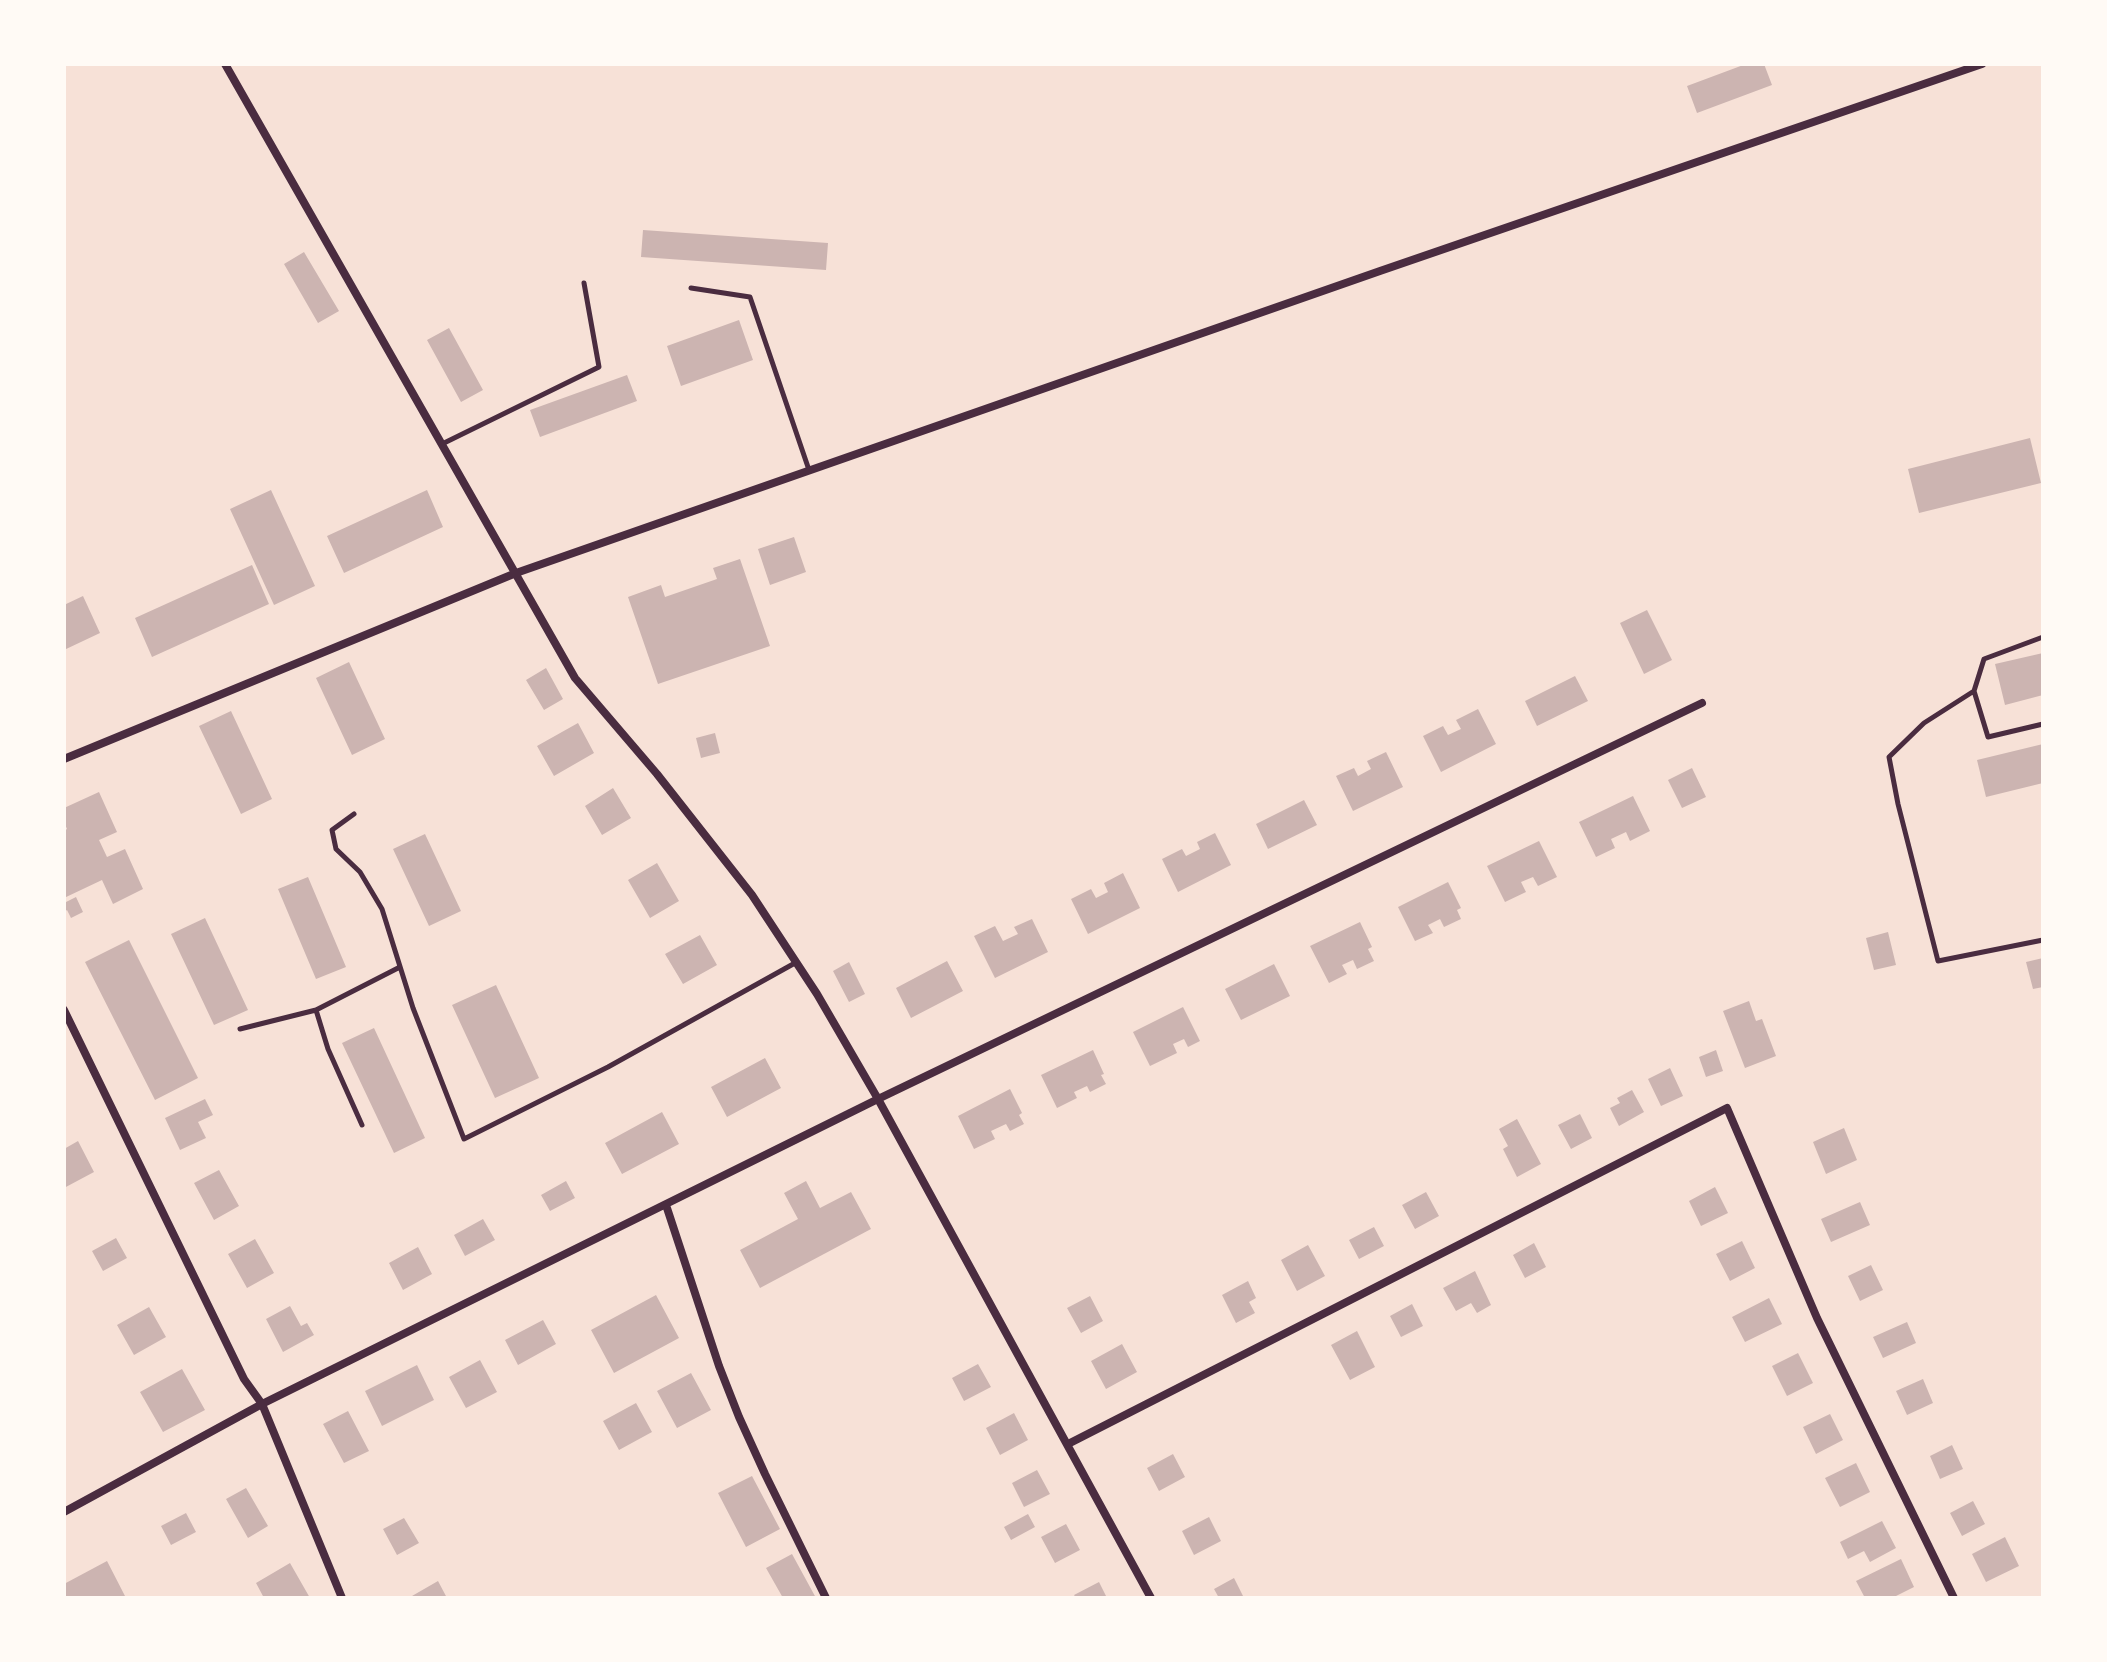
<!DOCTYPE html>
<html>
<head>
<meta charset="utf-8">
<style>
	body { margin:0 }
	#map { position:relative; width:2107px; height:1662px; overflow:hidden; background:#f7e1d7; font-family:Georgia,serif }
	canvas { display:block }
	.frame { position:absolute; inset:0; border:66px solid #fffaf5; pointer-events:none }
</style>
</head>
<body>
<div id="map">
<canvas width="2107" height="1662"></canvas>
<div class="frame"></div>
</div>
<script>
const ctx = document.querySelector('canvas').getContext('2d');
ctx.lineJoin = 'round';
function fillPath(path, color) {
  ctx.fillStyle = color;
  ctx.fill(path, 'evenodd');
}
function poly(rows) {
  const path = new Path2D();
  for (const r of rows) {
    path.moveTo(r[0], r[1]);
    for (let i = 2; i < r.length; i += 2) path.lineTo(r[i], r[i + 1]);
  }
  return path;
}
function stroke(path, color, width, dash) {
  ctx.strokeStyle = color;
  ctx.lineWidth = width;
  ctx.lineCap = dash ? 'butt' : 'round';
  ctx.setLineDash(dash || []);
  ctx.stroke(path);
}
const building = poly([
	[1746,64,1764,64,1772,85,1697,113,1687,86],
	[643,230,828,243,826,270,641,257],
	[304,252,339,311,318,323,284,264],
	[739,320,753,360,681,386,667,346],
	[449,328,483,390,461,402,427,340],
	[627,375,637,401,540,437,530,410],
	[2030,438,2041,483,1919,513,1908,469],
	[271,490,315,586,274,605,230,509],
	[427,490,443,527,344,573,327,536],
	[794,537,806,572,770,585,758,549],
	[740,559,770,646,658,684,628,597,661,585,665,597,717,579,713,568],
	[252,565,269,604,152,657,135,618],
	[83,596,100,633,64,650,64,605],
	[1647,610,1672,660,1644,674,1620,623],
	[2043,653,2043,695,2005,705,1995,664],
	[349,662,385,739,352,755,316,678],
	[546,668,563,699,544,710,526,680],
	[1575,676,1588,701,1537,726,1525,701],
	[1478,709,1496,744,1441,772,1423,736,1443,726,1448,735,1461,729,1456,720],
	[231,711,272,799,241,814,199,726],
	[578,723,594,753,554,776,537,746],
	[715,733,720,753,701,758,696,738],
	[2043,744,2043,783,1986,797,1977,760],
	[1386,752,1403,787,1353,811,1336,776,1354,768,1358,776,1371,769,1367,761],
	[1692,768,1706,797,1682,808,1668,780],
	[613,788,631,818,602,835,585,806],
	[99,792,117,832,99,840,107,857,125,849,143,889,113,904,102,880,64,898,64,831,67,829,64,822,64,808],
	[1633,796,1650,831,1630,841,1626,832,1611,839,1615,848,1596,857,1579,822],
	[1304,800,1317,825,1268,849,1256,824],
	[1215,833,1231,865,1178,892,1162,859,1182,849,1186,856,1200,849,1197,842],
	[425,834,461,911,429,926,393,849],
	[1539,841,1557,877,1538,886,1533,877,1521,882,1526,892,1505,902,1487,866],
	[657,863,679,901,650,918,628,880],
	[1123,873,1140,908,1088,934,1071,899,1091,889,1096,898,1108,892,1104,883],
	[308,877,346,967,316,979,278,889],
	[1448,882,1461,908,1457,910,1461,919,1444,927,1440,919,1428,925,1433,933,1415,941,1398,907],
	[76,897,83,912,71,918,67,910,64,912,64,903],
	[205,918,248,1010,214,1025,171,934],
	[1032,919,1048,952,995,978,974,936,995,926,1003,941,1018,934,1014,927],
	[1360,922,1372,947,1368,949,1374,961,1357,969,1353,960,1342,965,1347,974,1329,983,1310,946],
	[1888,932,1896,965,1874,970,1866,938],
	[700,935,717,965,683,984,665,954],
	[129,940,198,1078,155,1100,85,962],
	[2043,958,2043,987,2033,989,2026,962],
	[947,961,963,991,911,1018,896,988],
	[849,962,865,994,849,1002,833,971],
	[1274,964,1290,996,1241,1020,1225,989],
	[496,985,539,1078,495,1098,452,1005],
	[1749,1001,1756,1021,1762,1019,1776,1056,1745,1068,1723,1011],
	[1183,1007,1200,1041,1188,1047,1184,1039,1173,1044,1177,1053,1150,1066,1133,1032],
	[374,1028,425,1138,394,1153,342,1043],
	[1093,1050,1104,1074,1101,1075,1106,1084,1090,1092,1087,1086,1074,1092,1077,1098,1057,1108,1041,1075],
	[1716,1050,1723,1071,1706,1077,1699,1057],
	[765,1058,781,1088,727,1117,711,1087],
	[1670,1068,1683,1096,1661,1106,1648,1079],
	[1010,1089,1022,1113,1019,1115,1024,1124,1010,1131,1006,1124,991,1131,995,1139,974,1149,958,1116],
	[1632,1090,1644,1112,1619,1126,1610,1108,1620,1103,1617,1098],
	[205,1099,213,1115,198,1122,206,1138,180,1150,165,1118],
	[662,1112,679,1144,622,1174,605,1143],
	[1580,1114,1592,1138,1571,1149,1558,1125],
	[1517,1119,1541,1164,1517,1177,1503,1149,1508,1146,1499,1129],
	[1844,1128,1857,1160,1826,1174,1813,1142],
	[78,1141,94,1172,64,1188,64,1149],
	[219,1170,239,1206,214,1220,194,1183],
	[566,1181,575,1198,550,1211,541,1195],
	[806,1181,820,1208,851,1192,871,1229,760,1288,740,1250,798,1219,784,1193],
	[1715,1187,1728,1213,1701,1226,1689,1201],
	[1426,1192,1439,1216,1415,1229,1402,1205],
	[1860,1202,1870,1225,1831,1242,1821,1219],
	[483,1219,495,1240,465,1256,454,1235],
	[1374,1227,1384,1246,1359,1259,1349,1240],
	[116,1238,127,1258,103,1271,92,1251],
	[255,1239,274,1273,247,1288,228,1254],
	[1742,1241,1755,1268,1730,1281,1716,1254],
	[1534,1243,1546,1267,1525,1278,1513,1255],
	[1308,1245,1325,1276,1297,1291,1281,1260],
	[418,1247,432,1274,403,1290,389,1263],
	[1871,1265,1883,1290,1860,1301,1848,1276],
	[1475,1271,1491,1305,1477,1313,1471,1303,1456,1311,1443,1288],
	[1248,1281,1256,1298,1249,1302,1255,1313,1236,1323,1222,1295],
	[656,1295,679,1338,614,1373,591,1330],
	[1090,1296,1103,1321,1081,1333,1067,1308],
	[1769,1298,1782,1324,1745,1342,1732,1317],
	[1412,1304,1423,1326,1401,1337,1390,1316],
	[290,1306,301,1326,307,1323,314,1335,283,1352,266,1319],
	[149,1307,166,1337,134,1355,117,1325],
	[543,1320,556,1344,518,1365,505,1340],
	[1907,1322,1916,1343,1883,1358,1873,1337],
	[1357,1331,1375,1367,1350,1380,1331,1345],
	[1122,1344,1137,1372,1106,1389,1091,1361],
	[1798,1353,1813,1383,1787,1396,1772,1366],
	[480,1360,497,1392,466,1408,449,1377],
	[978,1364,991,1387,964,1401,952,1378],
	[417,1365,434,1400,382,1426,365,1391],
	[182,1369,205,1410,163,1432,140,1392],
	[691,1373,711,1410,677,1428,657,1391],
	[1923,1379,1933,1403,1907,1415,1896,1391],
	[636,1403,652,1432,619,1450,603,1421],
	[348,1411,369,1451,344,1463,323,1424],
	[1014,1413,1028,1440,1000,1455,986,1428],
	[1830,1414,1843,1440,1816,1454,1803,1427],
	[1952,1445,1963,1469,1940,1479,1930,1456],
	[1173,1454,1185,1477,1159,1491,1147,1468],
	[1856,1463,1870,1492,1840,1507,1825,1478],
	[1037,1470,1050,1494,1024,1507,1012,1483],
	[752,1476,780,1529,746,1547,718,1493],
	[246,1488,268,1526,248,1538,226,1499],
	[1973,1501,1985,1524,1962,1536,1950,1513],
	[186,1513,196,1532,171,1545,161,1526],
	[1028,1514,1035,1527,1011,1540,1004,1527],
	[1209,1517,1221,1541,1194,1555,1182,1531],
	[404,1518,419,1543,397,1555,383,1529],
	[1882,1521,1896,1548,1870,1562,1864,1551,1848,1559,1840,1542],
	[1066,1524,1080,1550,1055,1563,1041,1537],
	[2005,1537,2019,1566,1986,1582,1972,1554],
	[792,1554,816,1598,783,1598,766,1568],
	[1901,1559,1914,1587,1892,1598,1865,1598,1856,1581],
	[107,1561,125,1596,122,1598,64,1598,64,1584],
	[290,1563,310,1598,276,1598,275,1596,264,1598,256,1583],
	[1234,1578,1244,1598,1219,1598,1214,1589],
	[438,1581,447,1598,414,1598,412,1596],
	[1099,1582,1107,1598,1076,1598,1074,1595]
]);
const service = poly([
	[691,288,750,297,809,470],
	[442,444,599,367,584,283],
	[2043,637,1984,659,1974,691,1924,723,1889,757,1898,804,1938,961,2043,940],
	[1974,691,1988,737,2043,724],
	[354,814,332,830,336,849,360,872,382,909,413,1008,464,1139,608,1067,795,963],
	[316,1010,328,1049,362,1125],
	[240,1029,316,1010,400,967]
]);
const minor = poly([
	[225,64,575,678,657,774,752,895,817,994,878,1099,1151,1598],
	[64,759,516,573,1380,271,1982,64],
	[64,1010,244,1379,262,1404,342,1598],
	[666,1205,719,1366,739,1417,765,1474,826,1598],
	[1068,1444,1727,1108,1817,1318,1954,1598],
	[64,1512,262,1404,878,1099,1702,703]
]);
fillPath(building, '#ccb4b1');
stroke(service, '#4a2c40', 5);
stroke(minor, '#4a2c40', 8);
</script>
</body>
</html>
